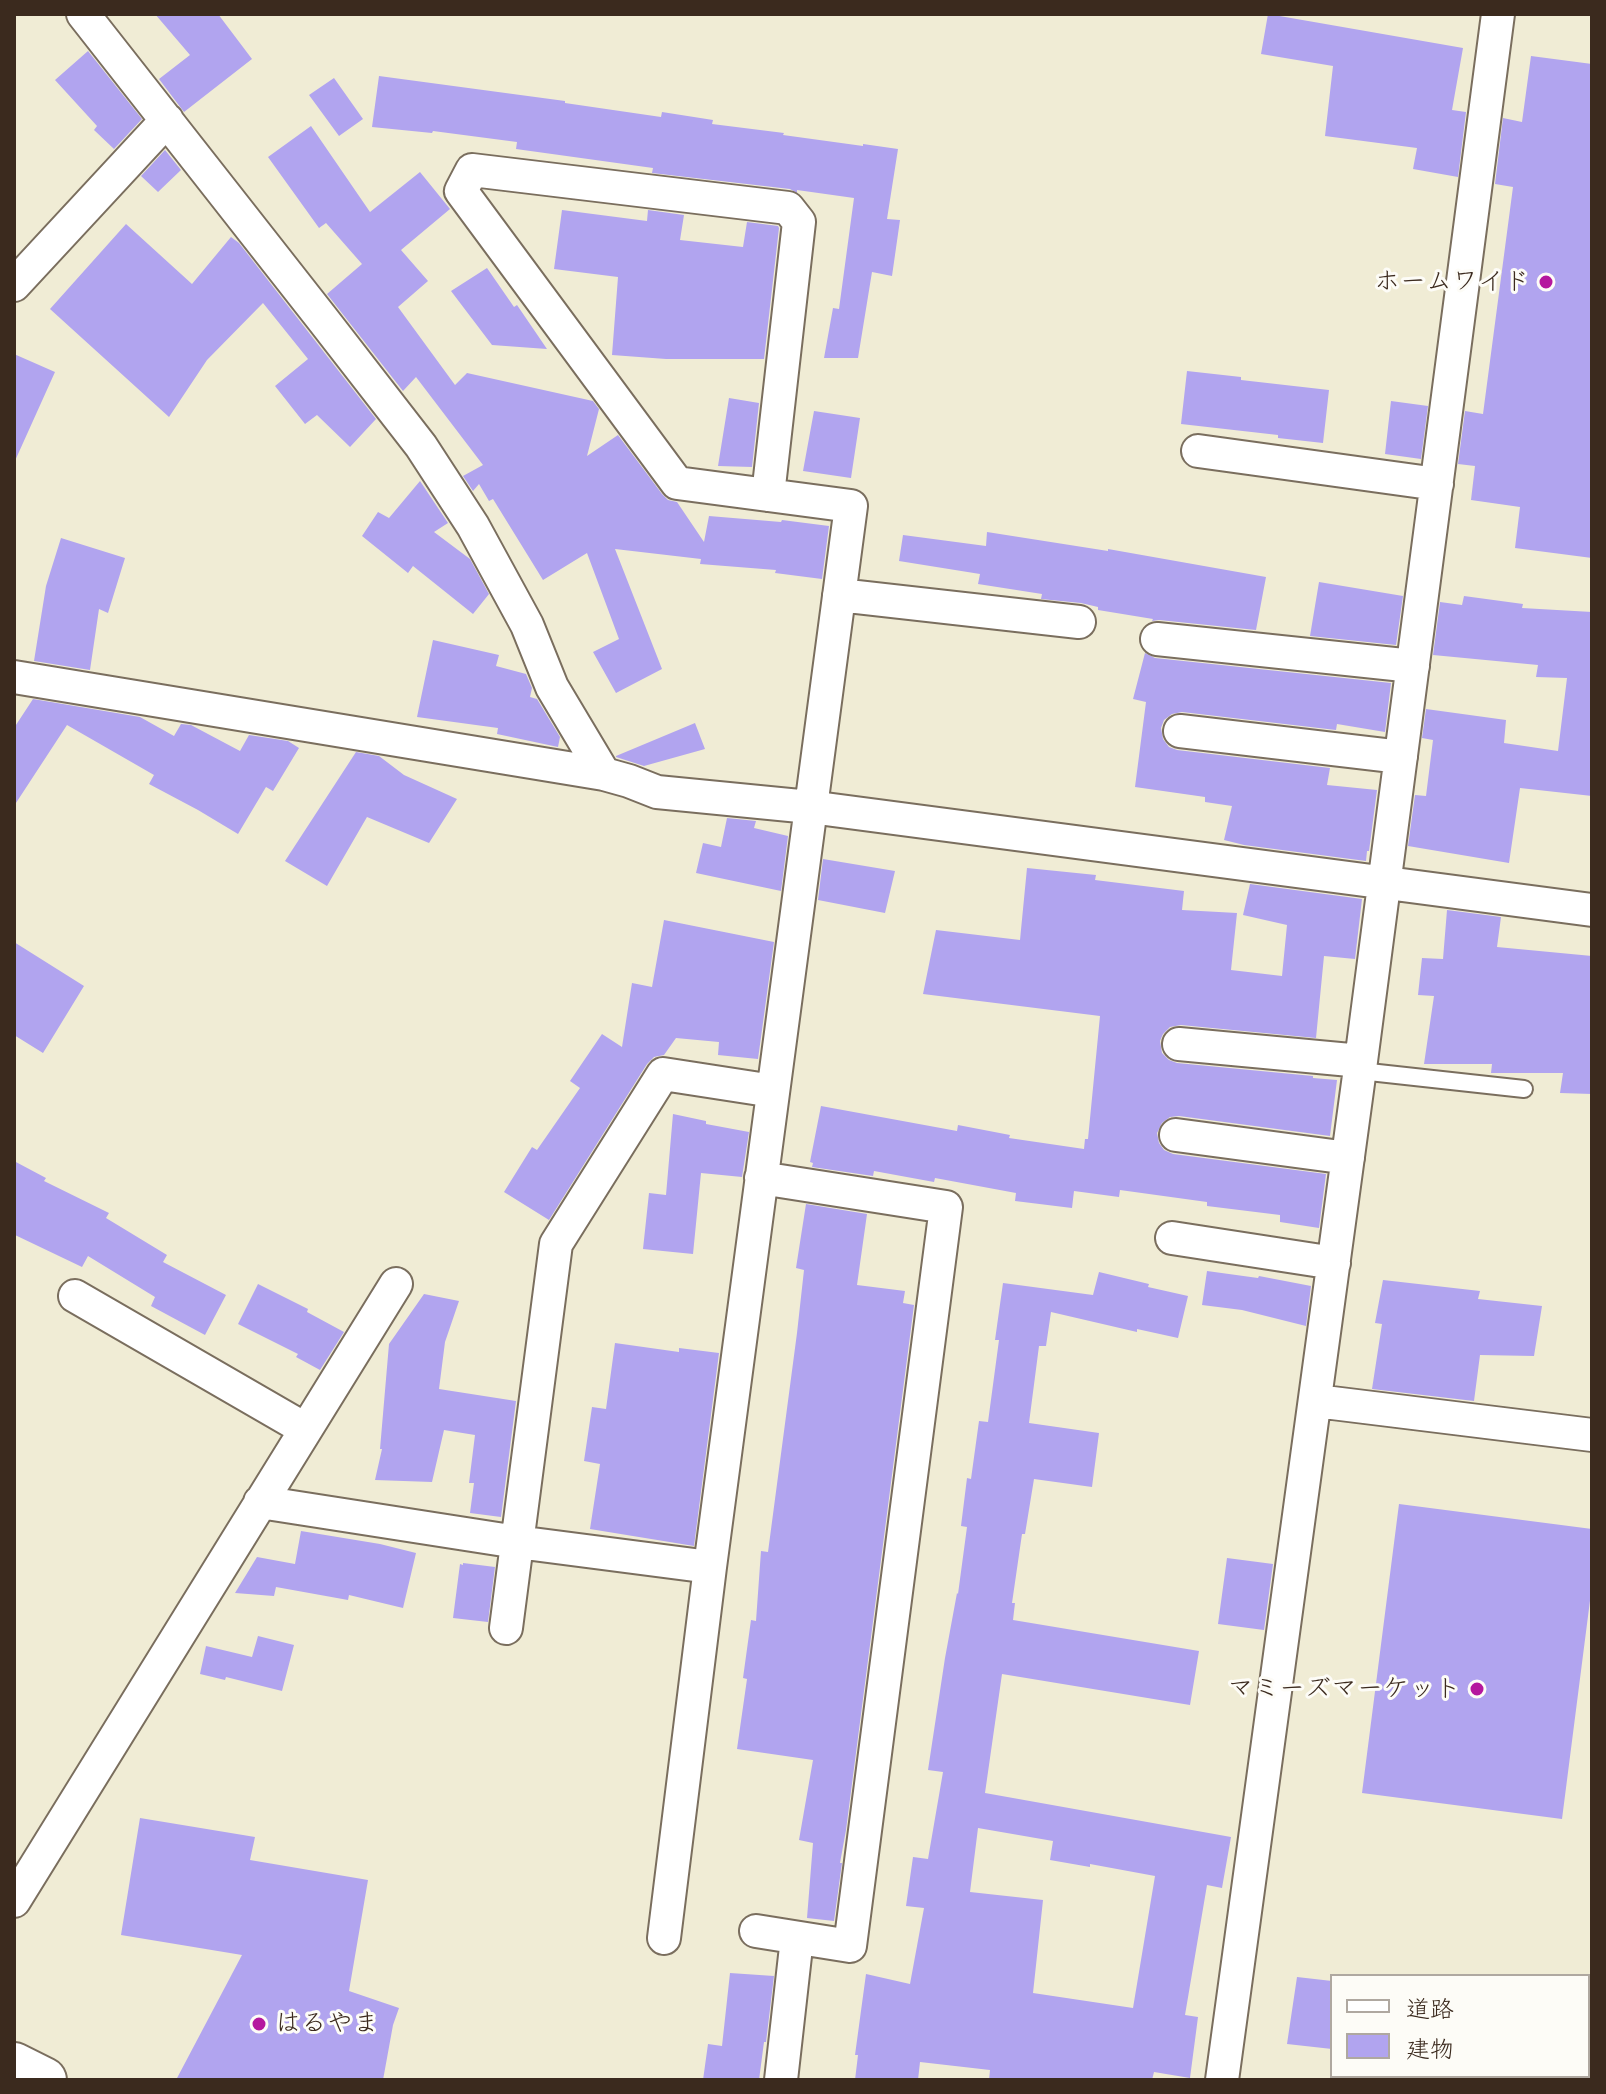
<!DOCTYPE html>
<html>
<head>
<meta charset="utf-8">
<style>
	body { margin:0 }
	#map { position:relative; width:1606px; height:2094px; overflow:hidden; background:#f0ecd5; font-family:Itim,"Klee One",sans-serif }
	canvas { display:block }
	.frame { position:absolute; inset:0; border:16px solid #3b2a1e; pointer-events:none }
	.legend { position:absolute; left:1330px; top:1974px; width:260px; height:104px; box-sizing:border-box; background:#fdfcf7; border:2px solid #afa8a0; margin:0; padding:10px 14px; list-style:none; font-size:24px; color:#3b2a1e }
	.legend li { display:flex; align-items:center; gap:16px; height:40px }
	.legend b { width:40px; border:2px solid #afa8a0 }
</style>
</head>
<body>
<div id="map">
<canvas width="1606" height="2094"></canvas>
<div class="frame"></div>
<ul class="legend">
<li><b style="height:10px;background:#fff"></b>道路</li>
<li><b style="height:22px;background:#b1a4ef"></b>建物</li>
</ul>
</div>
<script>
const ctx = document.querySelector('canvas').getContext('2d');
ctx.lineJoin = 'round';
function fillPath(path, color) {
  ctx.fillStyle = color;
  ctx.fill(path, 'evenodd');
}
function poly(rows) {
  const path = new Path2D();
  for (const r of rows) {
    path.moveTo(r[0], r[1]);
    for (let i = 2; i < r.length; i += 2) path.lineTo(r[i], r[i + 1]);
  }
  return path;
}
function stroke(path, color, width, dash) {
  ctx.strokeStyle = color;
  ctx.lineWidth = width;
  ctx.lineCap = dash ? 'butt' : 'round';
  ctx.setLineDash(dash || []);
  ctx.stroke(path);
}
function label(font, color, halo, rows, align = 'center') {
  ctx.font = font + ' Itim,"Klee One",sans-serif';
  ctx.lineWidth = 6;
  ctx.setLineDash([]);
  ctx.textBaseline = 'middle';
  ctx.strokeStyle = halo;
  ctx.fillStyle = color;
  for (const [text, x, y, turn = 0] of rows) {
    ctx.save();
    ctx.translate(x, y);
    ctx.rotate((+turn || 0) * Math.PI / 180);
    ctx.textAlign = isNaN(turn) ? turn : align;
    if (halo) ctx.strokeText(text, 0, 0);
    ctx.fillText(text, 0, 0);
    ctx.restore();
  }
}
const building = poly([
	[155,14,218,14,252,59,184,112,159,79,190,55],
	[1268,14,1463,48,1452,110,1466,112,1458,177,1413,169,1417,148,1325,136,1333,66,1261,54],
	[88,51,142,119,114,149,94,130,97,126,55,80],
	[1531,56,1592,64,1592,558,1515,548,1520,507,1471,500,1475,466,1458,464,1465,411,1483,414,1513,187,1495,184,1503,118,1522,122],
	[379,76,565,101,565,103,661,117,662,112,713,120,712,124,784,133,783,135,863,146,863,144,898,149,887,219,900,220,892,276,872,272,858,358,824,358,833,308,839,309,854,198,797,190,797,193,790,189,652,173,653,168,516,149,517,142,433,131,432,133,372,127],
	[334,78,363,119,339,136,309,95],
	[311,126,370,212,420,172,450,209,401,250,428,281,398,307,455,385,467,373,593,401,599,409,587,456,618,435,662,494,668,500,677,502,704,542,709,516,781,522,782,520,829,526,822,579,775,573,776,570,700,564,701,559,615,549,662,669,616,693,593,652,619,639,587,553,543,580,493,499,489,501,479,484,473,491,463,476,483,465,416,377,403,391,327,294,362,264,326,223,319,228,268,157],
	[165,150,181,170,158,192,141,176],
	[562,210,647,221,648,210,684,215,680,240,743,247,747,222,778,226,779,228,764,359,666,359,612,355,618,277,554,269],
	[126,224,192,284,231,237,239,243,376,419,350,447,317,415,305,424,275,386,308,359,263,303,207,360,169,417,50,309],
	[487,268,514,307,517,305,547,349,492,345,451,291],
	[14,354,55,372,14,463],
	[1187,371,1241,377,1241,380,1329,390,1323,443,1278,438,1278,435,1181,424],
	[729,398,759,403,752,467,718,466],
	[1391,401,1428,406,1421,459,1385,454],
	[814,411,860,418,851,478,803,471],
	[420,481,448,523,434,532,470,559,489,594,473,614,413,566,408,573,362,536,378,512,389,518],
	[987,532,1108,551,1108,549,1266,577,1256,630,1159,620,1152,621,1153,619,1098,610,1098,607,1081,603,1041,599,1042,594,978,584,980,574,899,561,903,535,986,546],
	[61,538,125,558,108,613,99,609,90,670,34,661,46,586],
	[1319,582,1403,596,1396,645,1310,636],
	[1464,596,1523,604,1522,608,1592,612,1592,796,1520,788,1509,863,1408,846,1415,795,1426,796,1433,740,1422,738,1426,709,1506,720,1504,743,1558,751,1567,678,1536,677,1538,665,1433,655,1440,602,1462,605],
	[433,640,499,655,496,666,526,674,532,688,530,697,537,699,560,737,558,747,497,734,498,728,417,717],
	[1145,653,1155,658,1391,683,1385,732,1337,724,1336,730,1182,712,1172,714,1164,720,1161,728,1163,739,1169,747,1177,750,1330,768,1327,785,1377,790,1369,851,1367,851,1366,861,1244,845,1224,840,1232,806,1205,802,1205,797,1135,787,1146,702,1133,699],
	[33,699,140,717,174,736,181,724,191,725,240,751,249,735,288,741,299,748,273,791,266,787,238,834,198,810,149,784,154,775,67,725,14,806,14,728],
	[695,723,705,749,644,766,616,757,616,756],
	[356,752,379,756,404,775,457,799,429,843,367,817,327,886,285,861],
	[727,818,756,821,754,828,788,836,781,891,696,873,703,843,721,847],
	[823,859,895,871,885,913,818,900],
	[1027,868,1096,875,1095,880,1184,891,1182,910,1237,913,1231,970,1282,976,1287,925,1243,915,1250,884,1362,899,1355,959,1324,956,1316,1038,1181,1025,1170,1027,1163,1034,1160,1041,1162,1053,1169,1060,1177,1063,1313,1076,1313,1078,1337,1080,1330,1136,1179,1116,1170,1117,1162,1123,1157,1133,1159,1143,1164,1150,1173,1154,1326,1174,1319,1228,1280,1222,1280,1215,1207,1206,1207,1202,1120,1190,1119,1197,1074,1191,1072,1208,1015,1201,1016,1193,935,1178,934,1182,874,1171,873,1176,812,1167,813,1163,810,1162,821,1106,957,1131,958,1125,1010,1135,1009,1138,1084,1149,1085,1139,1088,1139,1100,1016,923,994,936,930,1020,940],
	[1447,910,1501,917,1497,947,1592,956,1592,1094,1560,1093,1563,1073,1491,1073,1492,1064,1424,1064,1434,996,1418,995,1422,958,1443,959],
	[664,920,774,942,758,1059,718,1055,719,1042,676,1038,664,1055,654,1057,647,1064,549,1220,504,1192,532,1147,537,1150,580,1088,570,1081,602,1034,622,1047,632,983,652,987],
	[14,942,84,986,43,1053,14,1035],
	[673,1114,706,1121,706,1124,749,1132,742,1177,701,1173,693,1254,643,1249,649,1193,666,1195],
	[14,1161,46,1178,44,1181,109,1213,106,1218,167,1255,163,1262,226,1295,205,1335,151,1306,155,1297,88,1256,82,1267,15,1235,14,1237],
	[806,1204,867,1214,857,1285,905,1291,903,1303,914,1305,846,1830,840,1863,842,1863,834,1921,807,1918,813,1843,799,1840,813,1760,737,1749,747,1679,743,1678,751,1620,756,1621,761,1551,768,1552,797,1333,804,1270,796,1268],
	[1207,1271,1258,1278,1259,1276,1311,1286,1306,1326,1242,1310,1202,1305],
	[1099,1272,1149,1284,1148,1287,1188,1296,1178,1338,1137,1329,1137,1332,1051,1312,1046,1346,1039,1346,1029,1423,1099,1433,1092,1487,1034,1479,1025,1534,1022,1534,1012,1603,1015,1603,1013,1620,1199,1651,1190,1705,1002,1674,985,1793,1231,1837,1222,1888,1207,1885,1185,2015,1198,2017,1190,2078,1154,2072,1152,2080,989,2080,990,2070,920,2062,918,2080,855,2080,858,2055,855,2055,866,1974,910,1984,924,1908,906,1906,913,1857,928,1859,943,1772,928,1770,945,1658,957,1593,958,1594,967,1527,961,1526,967,1478,971,1479,979,1421,988,1422,999,1340,995,1340,1003,1283,1093,1295],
	[978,1828,1053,1841,1050,1860,1090,1867,1090,1864,1155,1876,1133,2008,1033,1993,1043,1900,970,1892],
	[1383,1280,1480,1291,1478,1299,1542,1306,1534,1356,1480,1355,1474,1401,1372,1389,1382,1324,1375,1323],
	[258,1284,308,1309,307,1312,344,1332,320,1370,296,1357,298,1354,238,1324],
	[424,1294,459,1301,445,1342,439,1389,516,1401,501,1517,470,1513,474,1483,469,1483,475,1435,444,1430,432,1482,375,1480,382,1449,380,1449,389,1344],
	[615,1343,679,1352,679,1348,719,1353,694,1546,590,1529,600,1464,584,1461,592,1407,606,1409],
	[1399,1504,1592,1529,1592,1585,1562,1819,1362,1793],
	[301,1531,380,1544,416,1553,403,1608,349,1595,348,1600,276,1587,274,1596,235,1593,257,1557,295,1564],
	[1227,1558,1273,1564,1264,1630,1218,1624],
	[463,1563,495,1567,488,1622,453,1618,460,1564,463,1565],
	[258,1636,294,1645,282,1691,226,1677,225,1680,200,1674,206,1646,252,1657],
	[140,1818,255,1837,250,1860,368,1880,349,1991,399,2008,393,2025,383,2080,176,2080,242,1955,121,1935],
	[730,1973,774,1976,766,2042,764,2042,759,2080,703,2080,708,2044,722,2046],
	[1297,1977,1332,1981,1332,2049,1287,2044]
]);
const lane = poly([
	[1360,1071,1524,1089]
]);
const street = poly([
	[83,14,324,321,421,446,473,526,527,625,552,687,604,774],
	[14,285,167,120],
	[1198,451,1437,484],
	[839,595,1079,622],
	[1157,639,1413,666],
	[14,677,604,774,629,781,657,792,810,807,1592,910],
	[1180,731,1401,757],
	[1179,1044,1361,1061],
	[1176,1135,1348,1158],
	[1172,1238,1334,1263],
	[75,1296,305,1429],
	[1316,1401,1592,1435],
	[260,1502,517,1542,710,1567],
	[506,1628,556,1244,663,1074,773,1091],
	[14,1901,396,1284],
	[756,1931,850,1946,946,1207,761,1178],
	[664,1938,710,1567,851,506,677,483,461,191,472,170,788,208,799,222,768,495],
	[781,2080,797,1938],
	[1222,2080,1361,1061,1498,14]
]);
const highway = poly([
	[14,2065,44,2080]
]);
const markers = [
	[1546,282,8,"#b5179e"],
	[1477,1689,8,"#b5179e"],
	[259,2024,8,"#b5179e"]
];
const poiNames = [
	["ホームワイド",1530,282],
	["マミーズマーケット",1461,1689],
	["はるやま",275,2024,"left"]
];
fillPath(building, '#b1a4ef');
stroke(lane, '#7a6e5e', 20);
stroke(street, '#7a6e5e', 36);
stroke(highway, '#7a6e5e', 48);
stroke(lane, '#fff', 16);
stroke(street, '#fff', 32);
stroke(highway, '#fff', 44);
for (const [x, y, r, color] of markers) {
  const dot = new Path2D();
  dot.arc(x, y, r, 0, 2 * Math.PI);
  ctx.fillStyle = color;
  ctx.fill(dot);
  stroke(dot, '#fdfcf7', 3);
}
label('26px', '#3b2a1e', '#fdfcf7', poiNames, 'right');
</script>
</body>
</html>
